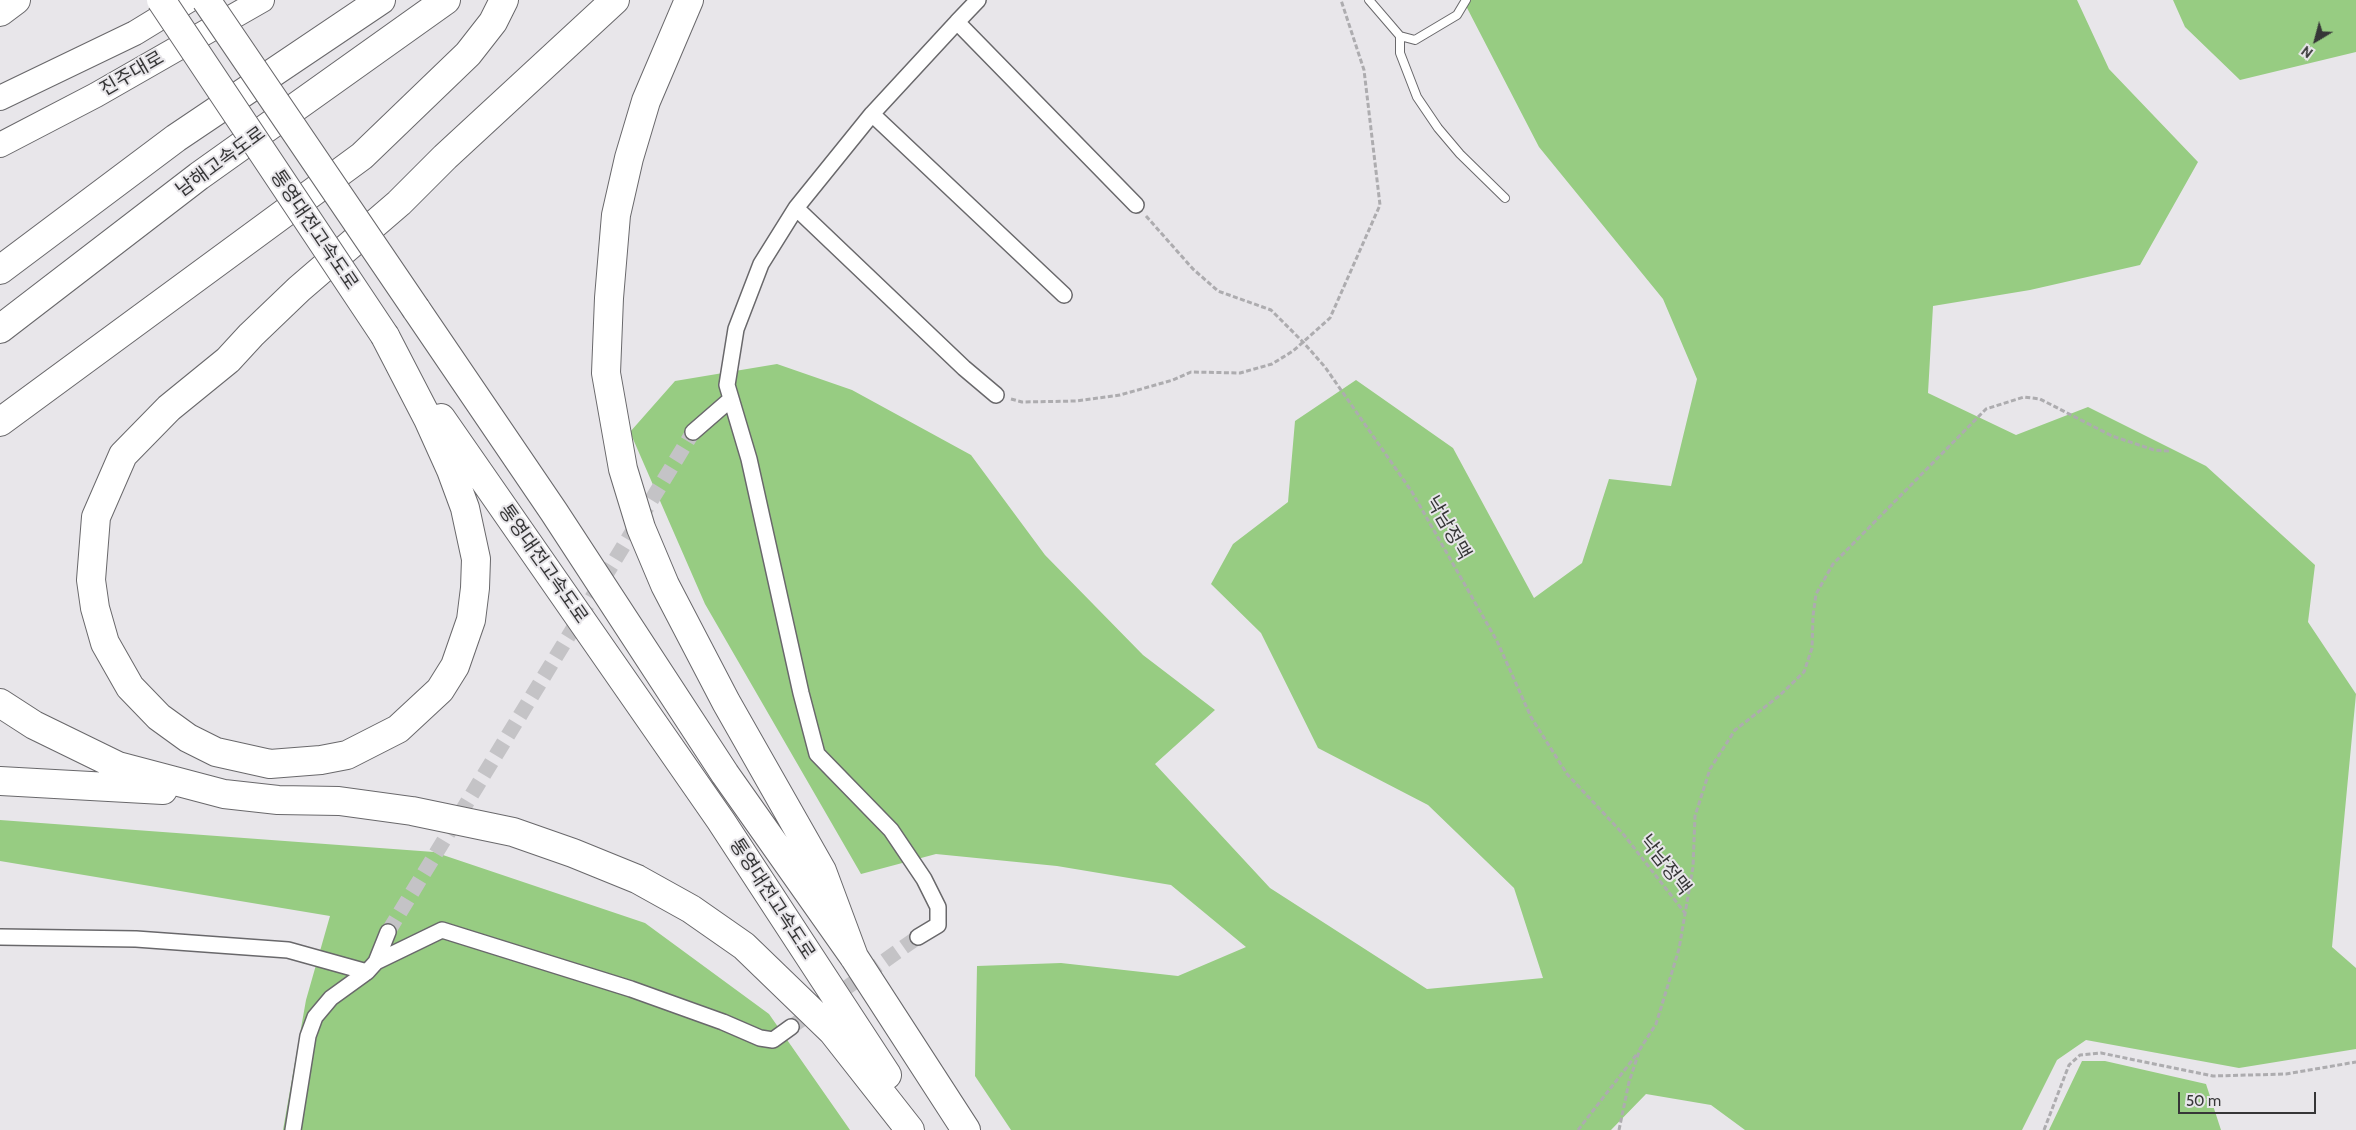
<!DOCTYPE html>
<html>
<head>
<meta charset="utf-8">
<style>
	body { margin:0 }
	#map { position:relative; width:2356px; height:1130px; overflow:hidden; background:#e8e6ea; font-family:Cabin,sans-serif }
	canvas { display:block }
	.north { position:absolute; left:2291px; top:15px; width:50px; height:50px; -webkit-text-stroke:4px #e8e6ea; paint-order:stroke; rotate:217deg; font-size:14px; font-weight:700; line-height:20px; text-align:center; color:#363637 }
	.north::after { content:''; display:block; margin:auto; width:18px; height:22px; background:#363637; clip-path:polygon(50% 0,100% 100%,50% 72%,0 100%) }
	.scale { position:absolute; left:2178px; top:1092px; width:138px; height:22px; box-sizing:border-box; border:2px solid #363637; border-top:0; padding-left:6px; font-size:15px; line-height:18px; white-space:nowrap; color:#363637; -webkit-text-stroke:4px #e8e6ea; paint-order:stroke }
</style>
</head>
<body>
<div id="map">
<canvas width="2356" height="1130"></canvas>
<div class="north">N</div>
<div class="scale">50 m</div>
</div>
<script>
const ctx = document.querySelector('canvas').getContext('2d');
ctx.lineJoin = 'round';
function fillPath(path, color) {
  ctx.fillStyle = color;
  ctx.fill(path, 'evenodd');
}
function poly(rows) {
  const path = new Path2D();
  for (const r of rows) {
    path.moveTo(r[0], r[1]);
    for (let i = 2; i < r.length; i += 2) path.lineTo(r[i], r[i + 1]);
  }
  return path;
}
function stroke(path, color, width, dash) {
  ctx.strokeStyle = color;
  ctx.lineWidth = width;
  ctx.lineCap = dash ? 'butt' : 'round';
  ctx.setLineDash(dash || []);
  ctx.stroke(path);
}
function label(font, color, halo, rows, align = 'center') {
  ctx.font = font + ' Cabin,"Noto Sans KR",sans-serif';
  ctx.lineWidth = 4;
  ctx.setLineDash([]);
  ctx.textBaseline = 'middle';
  ctx.strokeStyle = halo;
  ctx.fillStyle = color;
  for (const [text, x, y, turn = 0] of rows) {
    ctx.save();
    ctx.translate(x, y);
    ctx.rotate((+turn || 0) * Math.PI / 180);
    ctx.textAlign = isNaN(turn) ? turn : align;
    if (halo) ctx.strokeText(text, 0, 0);
    ctx.fillText(text, 0, 0);
    ctx.restore();
  }
}
const green = poly([
	[1466,0,2077,0,2109,69,2198,162,2140,265,2030,290,1933,306,1928,393,2016,435,2088,407,2206,466,2315,565,2308,622,2356,694,2332,947,2356,968,2356,1049,2239,1068,2086,1040,2057,1060,2022,1130,1745,1130,1711,1105,1646,1094,1611,1130,1011,1130,975,1076,977,966,1061,963,1178,976,1246,947,1171,885,1057,866,936,854,861,874,705,604,630,432,675,381,777,364,852,390,971,455,1045,555,1143,655,1215,710,1155,764,1270,888,1427,989,1543,978,1514,888,1428,805,1318,748,1261,633,1211,584,1233,544,1288,502,1295,421,1356,380,1453,448,1534,598,1582,563,1609,479,1671,486,1697,379,1663,299,1539,147,1465,4],
	[2173,0,2356,0,2356,52,2240,80,2185,27],
	[0,820,434,852,645,923,769,1014,850,1130,283,1130,306,1000,330,916,0,861],
	[2082,1061,2105,1061,2206,1084,2221,1130,2049,1130]
]);
const minorTunnel = poly([
	[388,932,693,432],
	[791,1027,918,937]
]);
const path = poly([
	[1146,216,1193,269,1218,291,1271,310,1303,342,1325,367,1412,492,1497,641,1531,717,1567,774,1624,835,1685,913],
	[1011,399,1022,402,1076,401,1120,395,1173,380,1191,372,1240,373,1272,364,1293,351,1330,318,1380,205,1364,70,1341,0],
	[1578,1130,1637,1054],
	[1619,1130,1629,1082,1640,1049,1656,1024,1679,949,1693,867,1695,816,1710,769,1735,730,1779,696,1804,672,1812,648,1813,616,1816,594,1833,564,1986,409,2024,397,2040,399,2112,436,2154,450,2169,451],
	[2044,1130,2069,1065,2080,1055,2101,1053,2213,1076,2286,1074,2356,1062]
]);
const service = poly([
	[1369,0,1400,36,1415,40,1457,15,1466,0],
	[1400,36,1400,53,1417,97,1438,128,1460,154,1505,198]
]);
const minor = poly([
	[978,0,957,22,1136,205],
	[957,22,872,114,796,208,964,368,996,395],
	[872,114,1064,295],
	[796,208,761,264,736,329,727,385,749,459,801,693,817,754,891,830,924,879,938,907,938,925,918,937],
	[693,432,731,399],
	[0,937,136,939,288,950,367,972,376,962,442,930,631,989,723,1022,760,1038,773,1040,791,1027],
	[376,962,388,932],
	[293,1130,308,1036,315,1017,331,998,367,972]
]);
const primary = poly([
	[0,98,135,33,189,0],
	[0,145,96,95,262,0]
]);
const motorway = poly([
	[689,0,646,101,629,158,616,215,609,298,606,373,623,469,641,528,665,585,726,702,822,871,854,957],
	[0,12,16,0],
	[0,270,176,138,381,0],
	[416,309,554,512,725,774,854,957,966,1130],
	[0,329,199,176,446,0],
	[385,336,428,419,451,470,465,508,476,559,475,588,471,620,455,666,440,690,398,729,347,755,321,760,270,764,216,752,188,738,159,717,130,687,105,643,95,608,91,580,96,517,123,455,169,408,228,360,251,335,299,289,399,203,445,157,615,0],
	[441,418,721,821,887,1075],
	[0,422,362,156,468,54,493,22,504,0],
	[0,703,34,725,118,766,224,794,278,800,339,801,412,811,513,832,573,853,637,879,691,909,744,946,833,1032,910,1130],
	[0,781,163,790]
]);
const motorwayBridge = poly([
	[161,0,385,336],
	[206,0,416,309]
]);
const streetNames = [
	["진주대로",132,74,-30],
	["남해고속도로",221,162,-36],
	["통영대전고속도로",314,230,56],
	["낙남정맥",1448,528,60],
	["통영대전고속도로",543,564,55],
	["낙남정맥",1665,865,52],
	["통영대전고속도로",772,899,57]
];
fillPath(green, '#97cc82');
stroke(minorTunnel, '#c4c3c6', 15, [15, 8]);
stroke(service, '#69686b', 10);
stroke(minor, '#69686b', 18);
stroke(primary, '#69686b', 26);
stroke(motorway, '#69686b', 30);
stroke(path, '#adacaf', 3, [5, 2.5]);
stroke(service, '#fff', 8);
stroke(minor, '#fff', 15);
stroke(primary, '#fff', 24);
stroke(motorway, '#fff', 28);
stroke(motorwayBridge, '#69686b', 30, []);
stroke(motorwayBridge, '#fff', 28);
label('19px', '#363637', '#e8e6ea', streetNames);
</script>
</body>
</html>
